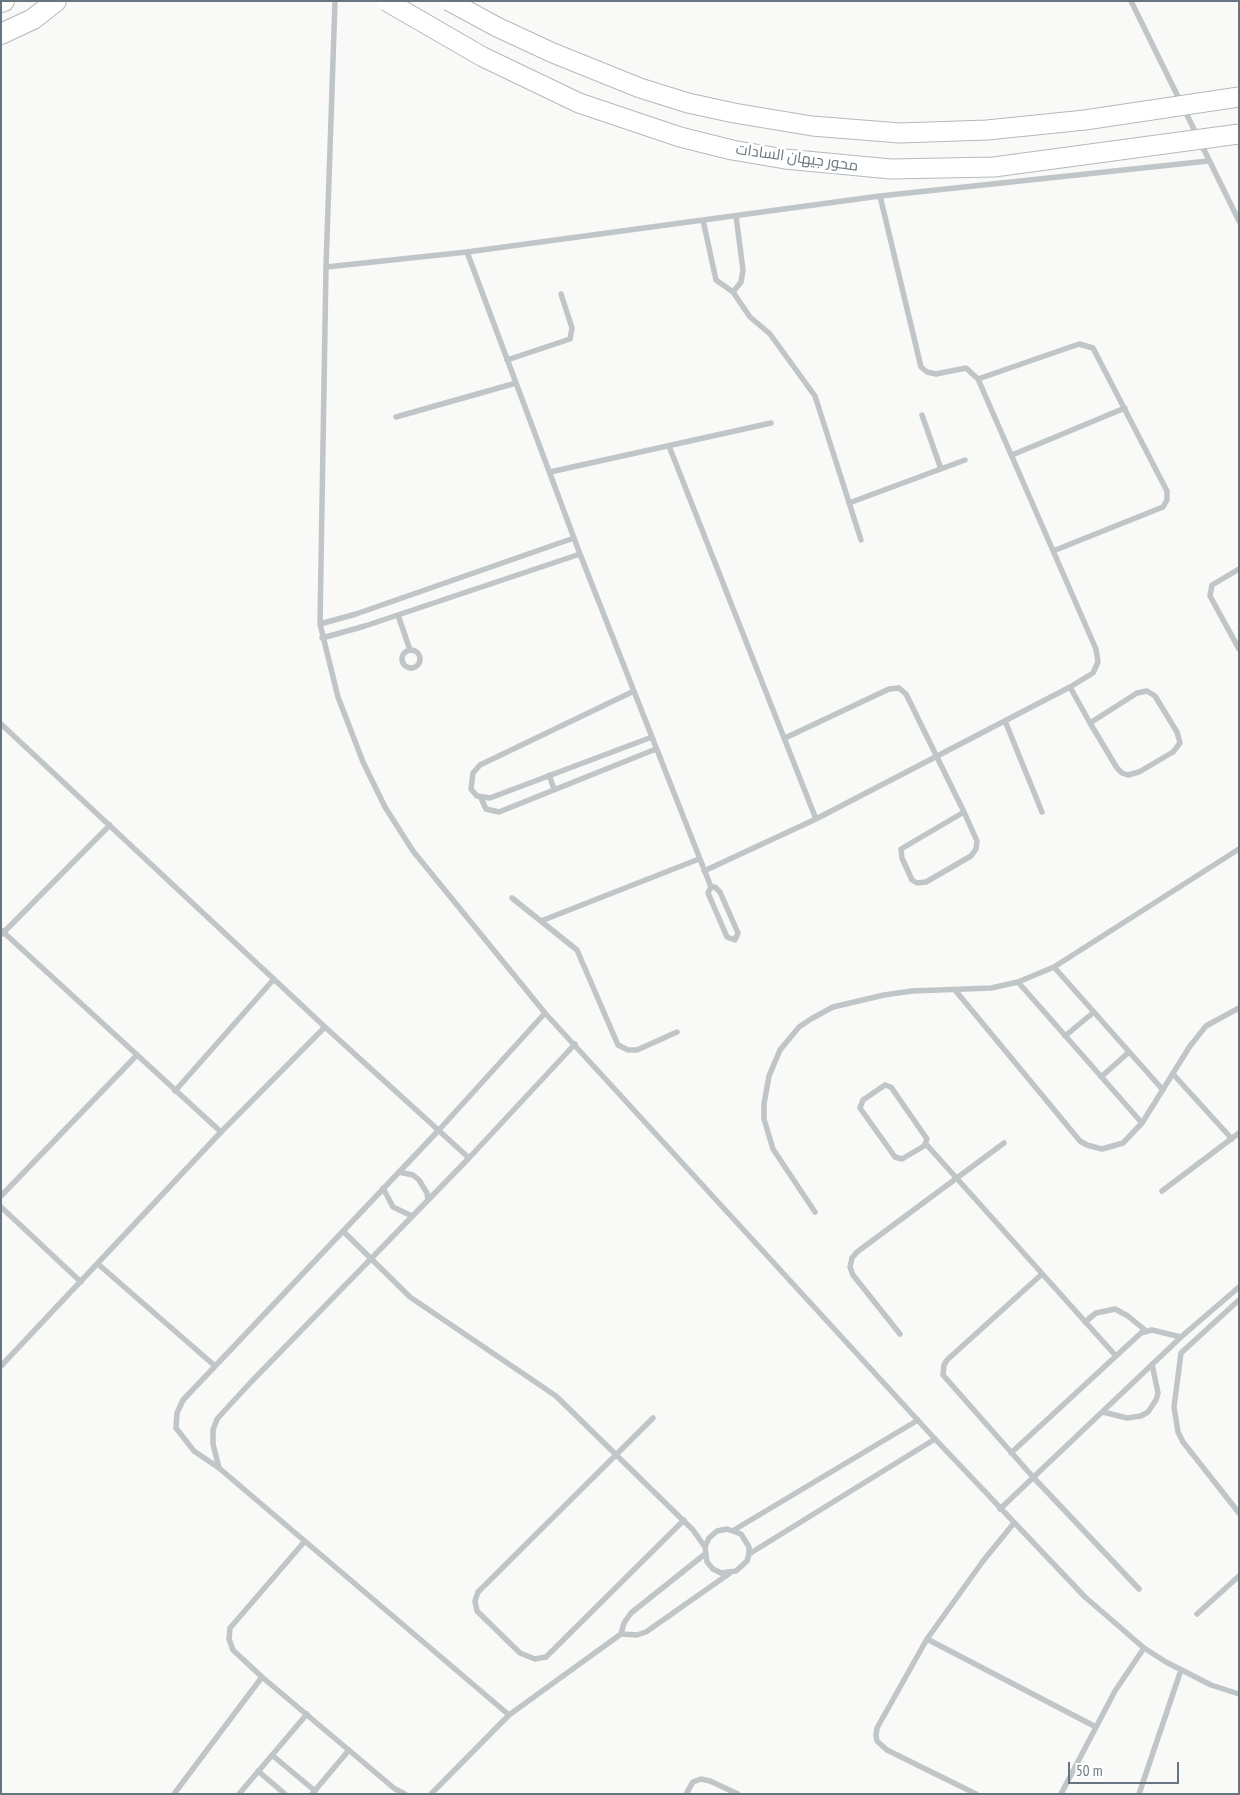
<!DOCTYPE html>
<html>
<head>
<meta charset="utf-8">
<style>
	body { margin:0 }
	#map { position:relative; width:1240px; height:1795px; overflow:hidden; background:#f9f9f7; font-family:"PT Sans Narrow",sans-serif }
	canvas { display:block }
	.frame { position:absolute; inset:0; border:2px solid #667580; pointer-events:none }
	.scale { position:absolute; left:1068px; top:1762px; width:111px; height:22px; box-sizing:border-box; border:2px solid #667580; border-top:0; padding-left:6px; font-size:15px; line-height:18px; white-space:nowrap; color:#667580; -webkit-text-stroke:4px #fff; paint-order:stroke }
</style>
</head>
<body>
<div id="map">
<canvas width="1240" height="1795"></canvas>
<div class="frame"></div>
<div class="scale">50 m</div>
</div>
<script>
const ctx = document.querySelector('canvas').getContext('2d');
ctx.lineJoin = 'round';
function poly(rows) {
  const path = new Path2D();
  for (const r of rows) {
    if (r.length === 3) {
      path.moveTo(r[0] + r[2], r[1]);
      path.arc(r[0], r[1], r[2], 0, 2 * Math.PI);
      continue;
    }
    path.moveTo(r[0], r[1]);
    for (let i = 2; i < r.length; i += 2) path.lineTo(r[i], r[i + 1]);
  }
  return path;
}
function stroke(path, color, width, dash) {
  ctx.strokeStyle = color;
  ctx.lineWidth = width;
  ctx.lineCap = dash ? 'butt' : 'round';
  ctx.setLineDash(dash || []);
  ctx.stroke(path);
}
function label(font, color, halo, rows, align = 'center') {
  ctx.font = font + ' "PT Sans Narrow",Cairo,sans-serif';
  ctx.lineWidth = 5;
  ctx.setLineDash([]);
  ctx.textBaseline = 'middle';
  ctx.strokeStyle = halo;
  ctx.fillStyle = color;
  for (const [text, x, y, turn = 0] of rows) {
    ctx.save();
    ctx.translate(x, y);
    ctx.rotate((+turn || 0) * Math.PI / 180);
    ctx.textAlign = isNaN(turn) ? turn : align;
    if (halo) ctx.strokeText(text, 0, 0);
    ctx.fillText(text, 0, 0);
    ctx.restore();
  }
}
const service = poly([
	[335,1,326,267,320,624,338,697,363,762,385,807,413,851,545,1013,935,1439,1085,1597,1144,1648,1166,1662,1211,1685,1239,1694],
	[1131,1,1239,221],
	[703,220,716,280,733,292,750,317,770,334,815,396,861,540],
	[467,252,580,554,711,887],
	[326,267,467,252,880,196,1208,161],
	[733,292,741,282,743,270,736,216],
	[507,360,570,339,572,328,561,294],
	[978,379,1079,344,1093,348,1167,491,1167,500,1163,507,1053,551],
	[922,415,941,469],
	[396,417,516,383],
	[669,446,816,819],
	[1012,455,1125,408],
	[550,472,771,423],
	[849,503,965,460],
	[1239,569,1212,585,1210,596,1239,649],
	[398,615,410,650],
	[320,624,356,614,574,538],
	[322,638,365,626,580,554],
	[411,659,9],
	[1070,687,1090,723,1117,768,1122,773,1128,775,1139,772,1173,752,1180,743,1177,732,1155,696,1147,691,1137,693,1090,723],
	[634,691,480,765,473,773,471,789,477,796,490,798,652,737],
	[1005,721,1042,812],
	[1,724,325,1027,469,1158],
	[785,738,889,689,899,688,906,694,964,812],
	[549,775,554,789],
	[481,798,486,809,499,812,656,749],
	[964,812,977,841,976,849,971,856,926,882,917,883,912,880,902,858,901,849,964,812],
	[704,871,816,819,1070,687,1093,673,1098,662,1096,649,978,379,966,368,936,374,927,372,921,367,880,196],
	[711,887,715,887,720,892,738,933,735,940,727,937,708,893,711,887],
	[512,898,577,950,618,1045,628,1050,637,1050,677,1032],
	[541,921,699,859],
	[1,930,221,1132],
	[2,934,110,825],
	[1054,967,1163,1090],
	[1018,982,1142,1123],
	[955,990,1080,1141,1087,1145,1102,1149,1123,1143,1142,1123,1190,1046,1206,1026,1239,1008],
	[1065,1036,1094,1012],
	[1173,1074,1232,1139],
	[1101,1077,1129,1052],
	[885,1085,891,1087,927,1139,924,1146,902,1159,895,1157,860,1108,863,1100,885,1085],
	[175,1091,274,979],
	[926,1144,1115,1355],
	[399,1172,413,1175,419,1180,427,1193,428,1200],
	[383,1188,393,1207,412,1216],
	[1162,1191,1239,1133],
	[1,1196,137,1055],
	[1,1207,81,1282],
	[815,1212,773,1149,764,1119,764,1104,769,1076,780,1050,799,1027,811,1019,833,1007,884,995,912,991,991,988,1018,982,1054,967,1239,849],
	[343,1231,410,1297,556,1396,693,1530,705,1547,707,1562,713,1569,721,1573,736,1571,747,1561,749,1554,749,1547,741,1534,727,1529,717,1531,709,1538,705,1547],
	[98,1264,215,1366],
	[1042,1274,947,1360,944,1365,943,1375,1033,1477,1139,1589],
	[1239,1300,1181,1353,1174,1407,1178,1432,1183,1442,1239,1513],
	[1085,1322,1096,1313,1115,1309,1128,1316,1146,1331],
	[900,1334,853,1275,850,1267,852,1258,857,1252,1004,1143],
	[1,1366,221,1132,325,1027],
	[1103,1412,1127,1418,1141,1416,1148,1412,1156,1400,1158,1393,1152,1364],
	[653,1418,478,1592,475,1601,477,1611,520,1653,535,1659,546,1657,684,1520],
	[1011,1453,1141,1333,1152,1330,1181,1337],
	[219,1468,213,1444,213,1430,217,1419,251,1382,469,1158,575,1044],
	[1000,1509,1181,1337,1239,1287],
	[734,1530,918,1420],
	[305,1541,230,1628,229,1639,233,1650,262,1677,395,1789,405,1794],
	[749,1554,935,1439],
	[1197,1614,1239,1576],
	[621,1634,637,1635,646,1632,730,1573],
	[927,1639,1096,1727],
	[509,1715,219,1468,194,1451,176,1428,177,1413,183,1400,438,1131,545,1013],
	[272,1755,315,1791],
	[258,1771,285,1794],
	[174,1794,262,1677],
	[239,1794,307,1714],
	[312,1794,349,1750],
	[431,1794,509,1715,621,1634,624,1623,631,1613,705,1554],
	[686,1794,693,1782,701,1779,710,1781,738,1794],
	[976,1794,887,1750,877,1741,876,1735,877,1728,927,1639,983,1561,1014,1523],
	[1061,1794,1115,1691,1144,1648],
	[1139,1794,1181,1670]
]);
const trunk = poly([
	[1,2,4,1],
	[1,34,33,19,56,1]
]);
const primaryBridge = poly([
	[386,1,483,57,579,103,680,137,732,150,785,159,891,169,994,167,1239,134],
	[449,1,497,27,553,53,640,88,688,103,734,113,812,126,900,133,987,130,1085,120,1239,97]
]);
const streetNames = [
	["محور جيهان السادات",797,158,8]
];
stroke(trunk, '#b4b8bb', 22);
stroke(service, '#c0c5c8', 5.5);
stroke(trunk, '#fff', 20);
stroke(primaryBridge, '#b4b9bd', 21, []);
stroke(primaryBridge, '#fff', 19);
label('15px', '#667580', '#fff', streetNames);
</script>
</body>
</html>
